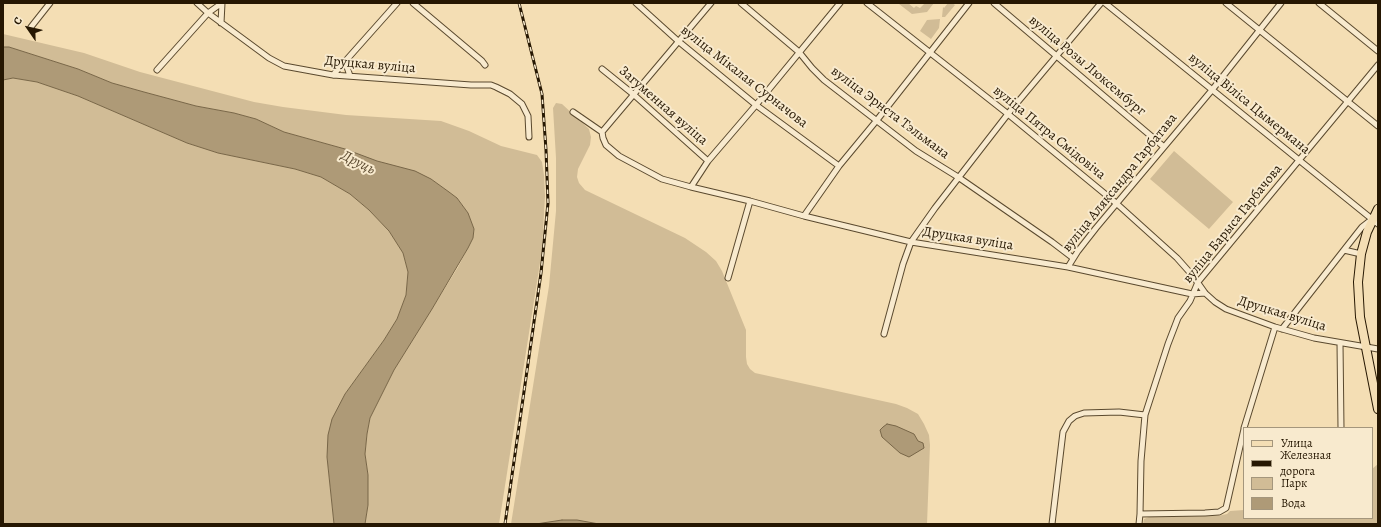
<!DOCTYPE html>
<html>
<head>
<meta charset="utf-8">
<style>
	body { margin:0 }
	#map { position:relative; width:1381px; height:527px; overflow:hidden; background:#f4deb4; font-family:Alegreya,serif }
	canvas { display:block }
	.frame { position:absolute; inset:0; border:4px solid #261702; pointer-events:none }
	.legend { position:absolute; left:1243px; top:427px; width:130px; height:92px; box-sizing:border-box; background:#f8eace; border:1px solid #a4967c; margin:0; padding:5px 7px; list-style:none; font-size:12px; color:#261702 }
	.legend li { display:flex; align-items:center; gap:8px; height:20px }
	.legend b { width:20px; border:1px solid #a4967c }
	.north { position:absolute; left:8px; top:8px; width:40px; height:40px; -webkit-text-stroke:3px #f8eace; paint-order:stroke; rotate:304deg; font-size:11px; font-weight:700; line-height:16px; text-align:center; color:#261702 }
	.north::after { content:''; display:block; margin:auto; width:14px; height:18px; background:#261702; clip-path:polygon(50% 0,100% 100%,50% 72%,0 100%) }
</style>
</head>
<body>
<div id="map">
<canvas width="1381" height="527"></canvas>
<div class="frame"></div>
<ul class="legend">
<li><b style="height:5px;background:#f4deb4"></b>Улица</li>
<li><b style="height:5px;background:#261702"></b>Железная дорога</li>
<li><b style="height:11px;background:#d1bc96"></b>Парк</li>
<li><b style="height:11px;background:#ae9a77"></b>Вода</li>
</ul>
<div class="north">С</div>
</div>
<script>
const ctx = document.querySelector('canvas').getContext('2d');
ctx.lineJoin = 'round';
function fillPath(path, color) {
  ctx.fillStyle = color;
  ctx.fill(path, 'evenodd');
}
function poly(rows) {
  const path = new Path2D();
  for (const r of rows) {
    path.moveTo(r[0], r[1]);
    for (let i = 2; i < r.length; i += 2) path.lineTo(r[i], r[i + 1]);
  }
  return path;
}
function stroke(path, color, width, dash) {
  ctx.strokeStyle = color;
  ctx.lineWidth = width;
  ctx.lineCap = dash ? 'butt' : 'round';
  ctx.setLineDash(dash || []);
  ctx.stroke(path);
}
function label(font, color, halo, rows, align = 'center') {
  ctx.font = font + ' Alegreya,serif';
  ctx.lineWidth = 4;
  ctx.setLineDash([]);
  ctx.textBaseline = 'middle';
  ctx.strokeStyle = halo;
  ctx.fillStyle = color;
  for (const [text, x, y, turn = 0] of rows) {
    ctx.save();
    ctx.translate(x, y);
    ctx.rotate((+turn || 0) * Math.PI / 180);
    ctx.textAlign = isNaN(turn) ? turn : align;
    if (halo) ctx.strokeText(text, 0, 0);
    ctx.fillText(text, 0, 0);
    ctx.restore();
  }
}
const green = poly([
	[900,3,908,3,914,8,916,6,920,8,925,3,934,3,927,12,912,14,899,4],
	[948,3,952,3,955,5,945,17,942,17,943,7,944,8],
	[940,19,939,28,931,39,920,31,927,20],
	[3,34,84,53,140,72,254,102,283,107,346,115,441,121,469,131,501,146,537,155,542,162,544,175,545,196,542,250,499,524,365,524,368,505,368,475,365,454,367,434,370,418,394,370,458,267,473,238,474,229,468,213,457,198,431,179,362,156,345,149,284,132,256,119,234,113,196,106,144,92,112,83,78,69,9,47,3,47],
	[13,78,37,82,78,96,187,143,218,153,295,169,321,177,350,194,369,210,389,231,403,253,408,272,406,295,397,319,384,340,345,394,327,457,334,524,3,524,3,80],
	[556,103,562,104,589,129,591,137,590,145,578,169,577,177,579,183,585,190,685,238,706,252,716,261,722,271,746,330,746,357,747,364,750,369,755,373,896,404,907,408,918,414,924,424,929,435,930,445,927,524,511,524,549,286,556,211,556,158,553,108],
	[1174,151,1233,202,1209,229,1150,179],
	[1378,464,1378,524,1143,524,1144,519,1149,517,1218,516,1227,514,1230,511,1244,510,1244,518,1372,518,1372,469]
]);
const water = poly([
	[3,47,9,47,78,69,112,83,144,92,196,106,234,113,256,119,284,132,345,149,377,161,415,171,431,179,449,192,457,198,468,213,474,229,473,238,468,248,432,309,394,370,370,418,367,434,365,454,368,475,368,505,365,524,334,524,327,457,328,435,332,419,345,394,384,340,397,319,406,295,408,272,403,253,389,231,369,210,350,194,321,177,295,169,218,153,187,143,78,96,37,82,13,78,3,80,3,47],
	[887,424,896,426,914,434,918,441,923,443,924,448,909,457,900,453,882,437,880,430,883,427,887,424],
	[562,520,577,520,599,524,536,524,562,520]
]);
const street = poly([
	[197,3,208,13,269,58,284,66,333,75,471,85,491,85,496,87,510,94,522,104,528,116,529,137],
	[413,3,482,61,485,65],
	[636,3,678,41,756,105,839,166],
	[741,3,799,52,812,68,824,80,916,151,958,177,1052,242,1073,258],
	[867,3,1008,114,1116,203,1177,258,1193,276,1205,293,1215,302,1226,309,1275,327,1314,338,1378,349],
	[994,3,1164,147],
	[1105,3,1378,224],
	[1226,3,1378,126],
	[1319,3,1378,51],
	[221,23,222,3],
	[31,27,50,3],
	[345,61,350,76],
	[602,69,633,94,708,161],
	[157,70,208,13,222,3],
	[333,75,397,3],
	[573,112,602,132,603,138,606,145,619,156,662,179,691,187,750,201,804,216,911,242,1068,267,1192,294,1205,293],
	[602,132,711,3],
	[691,187,708,161,756,105,840,3],
	[804,216,839,166,877,120,969,3],
	[1344,250,1361,254],
	[1068,267,1078,251,1096,228,1212,90,1281,3],
	[728,278,750,201],
	[1282,329,1362,227,1371,220],
	[884,334,903,264,911,242,935,208,1011,110,1101,3],
	[1340,343,1341,428],
	[1244,428,1275,327],
	[1140,514,1141,461,1145,415,1168,344,1178,318,1190,301,1198,282,1378,65],
	[1052,524,1063,432,1069,421,1075,416,1084,413,1119,412,1145,415],
	[1139,524,1140,514,1205,513,1219,512,1226,508,1244,429]
]);
const primary = poly([
	[1378,209,1367,232,1361,254,1358,282,1360,317,1378,409]
]);
const rail = poly([
	[505,524,541,273,548,203,546,150,542,94,519,3]
]);
const streetNames = [
	["Друцкая вуліца",370,65,5],
	["вуліца Розы Люксембург",1087,66,40],
	["вуліца Мікалая Сурначова",744,77,38],
	["вуліца Віліса Цымермана",1249,104,39],
	["Загуменная вуліца",663,106,41],
	["вуліца Эрнста Тэльмана",890,113,37],
	["вуліца Пятра Смідовіча",1049,133,39],
	["вуліца Аляксандра Гарбатава",1120,183,-51],
	["вуліца Барыса Гарбачова",1233,224,-51],
	["Друцкая вуліца",968,239,9],
	["Друцкая вуліца",1282,314,17]
];
const waterNames = [
	["Друць",358,163,27]
];
fillPath(green, '#d1bc96');
fillPath(water, '#ae9a77');
stroke(water, '#786648', 1);
stroke(street, '#5a492e', 7);
stroke(primary, '#261702', 10);
stroke(street, '#f8eace', 5);
stroke(primary, '#f4deb4', 8);
stroke(rail, '#261702', 3);
stroke(rail, '#f8eace', 1.5, [4.5]);
label('14px', '#261702', '#f8eace', streetNames);
label('italic 15px', '#5c4b31', '#f8eace', waterNames);
</script>
</body>
</html>
